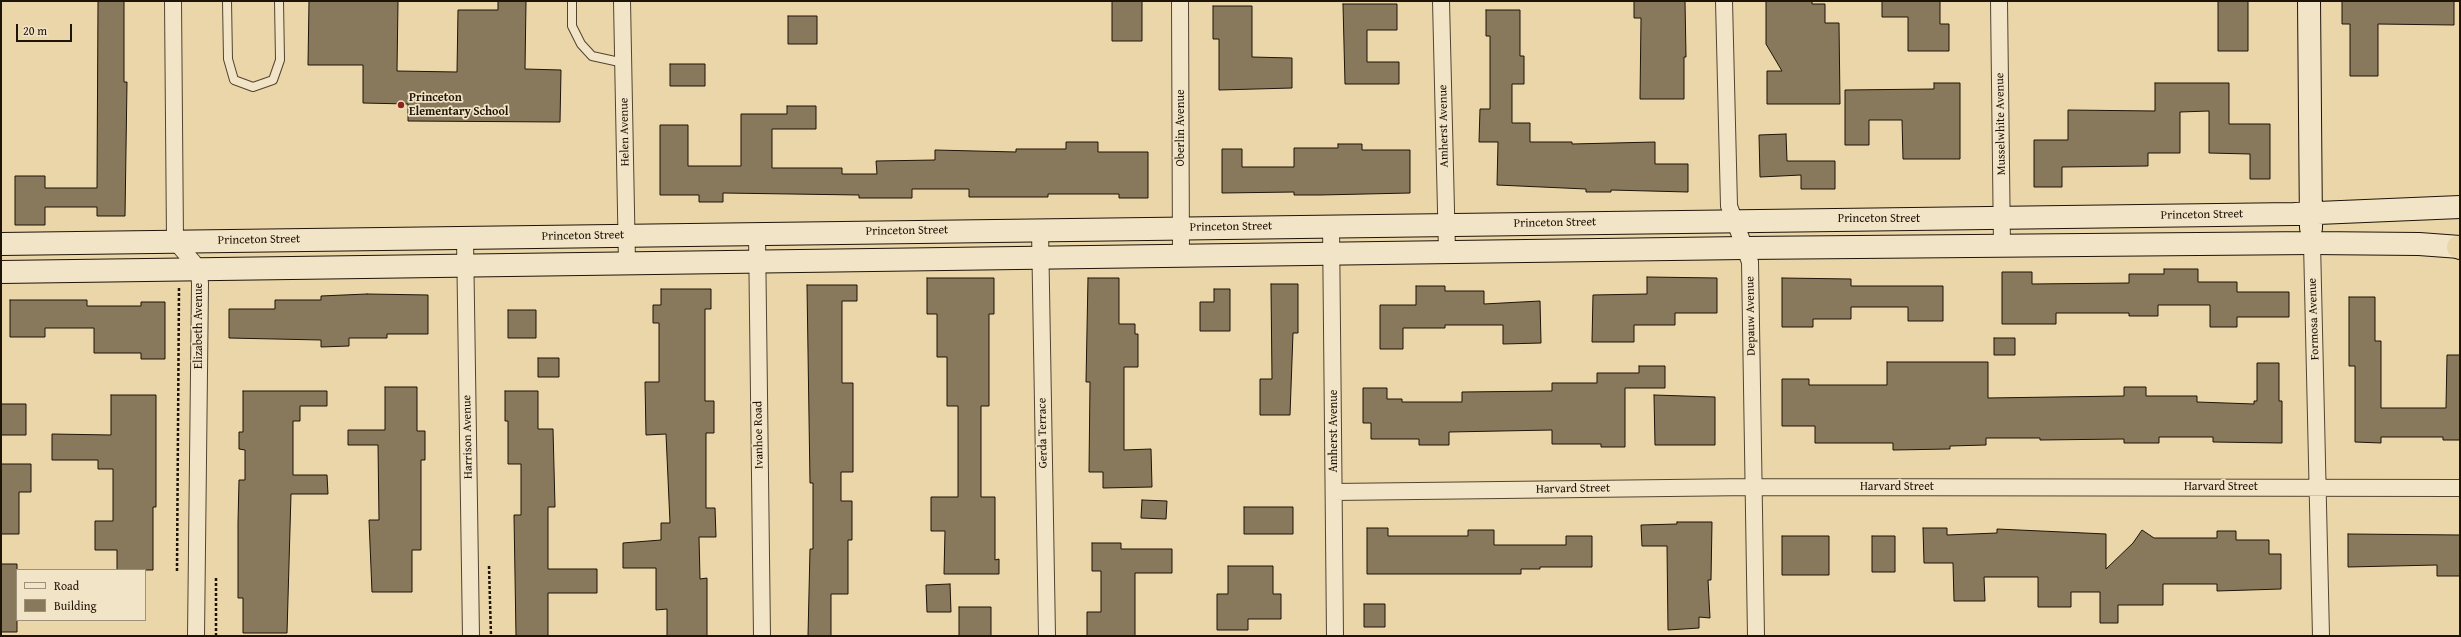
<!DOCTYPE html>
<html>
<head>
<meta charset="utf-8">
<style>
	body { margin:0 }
	#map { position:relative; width:2461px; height:637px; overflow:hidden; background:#ead6a9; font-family:"Gentium Book Plus",serif }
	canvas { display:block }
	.frame { position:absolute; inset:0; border:2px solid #1f1408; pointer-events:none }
	.legend { position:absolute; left:16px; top:569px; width:130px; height:52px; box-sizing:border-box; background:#f1e4c7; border:1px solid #9d917b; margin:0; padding:5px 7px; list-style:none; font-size:12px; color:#1f1408 }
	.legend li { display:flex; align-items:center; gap:8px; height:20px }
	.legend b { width:20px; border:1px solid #9d917b }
	.scale { position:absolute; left:16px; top:24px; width:56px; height:18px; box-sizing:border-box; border:2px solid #1f1408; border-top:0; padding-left:5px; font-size:12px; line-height:14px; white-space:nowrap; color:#1f1408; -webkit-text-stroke:3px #f1e4c7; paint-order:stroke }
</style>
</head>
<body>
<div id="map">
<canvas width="2461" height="637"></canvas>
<div class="frame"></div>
<ul class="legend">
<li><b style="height:5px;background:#f1e4c7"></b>Road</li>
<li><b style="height:11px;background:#89795c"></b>Building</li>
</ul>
<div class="scale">20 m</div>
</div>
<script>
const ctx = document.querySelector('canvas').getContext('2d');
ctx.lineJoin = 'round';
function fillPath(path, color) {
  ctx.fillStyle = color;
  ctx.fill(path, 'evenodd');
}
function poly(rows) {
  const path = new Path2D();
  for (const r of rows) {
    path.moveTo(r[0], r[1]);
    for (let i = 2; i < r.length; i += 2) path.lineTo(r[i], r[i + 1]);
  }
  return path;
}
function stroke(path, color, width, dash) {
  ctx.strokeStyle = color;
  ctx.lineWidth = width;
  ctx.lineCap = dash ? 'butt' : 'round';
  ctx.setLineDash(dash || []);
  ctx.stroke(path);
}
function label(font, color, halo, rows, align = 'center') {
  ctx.font = font + ' "Gentium Book Plus",serif';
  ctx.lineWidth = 3.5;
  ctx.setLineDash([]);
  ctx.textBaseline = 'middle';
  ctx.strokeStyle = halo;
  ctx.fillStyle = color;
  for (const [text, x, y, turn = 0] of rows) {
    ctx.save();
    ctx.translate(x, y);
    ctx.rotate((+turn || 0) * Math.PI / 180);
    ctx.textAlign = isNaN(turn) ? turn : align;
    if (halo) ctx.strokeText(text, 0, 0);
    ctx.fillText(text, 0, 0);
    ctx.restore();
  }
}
const building = poly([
	[98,1,124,1,124,82,127,82,125,216,97,216,97,207,45,207,45,225,15,225,15,176,45,176,45,188,97,188,98,1],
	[309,1,398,1,397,71,457,72,458,10,498,10,498,1,526,1,525,69,561,70,560,122,408,121,408,104,363,103,363,65,308,65,309,1],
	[1112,1,1142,1,1142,41,1112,41,1112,1],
	[1634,1,1685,1,1686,57,1684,57,1684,99,1640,99,1641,18,1634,18,1634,1],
	[1766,1,1812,1,1812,4,1825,4,1825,23,1839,23,1840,104,1767,104,1767,71,1782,71,1766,44,1766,1],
	[1882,1,1940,1,1940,24,1949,24,1949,51,1908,51,1908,17,1882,17,1882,1],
	[2218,1,2248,1,2248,51,2218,51,2218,1],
	[2342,1,2454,1,2454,25,2378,24,2378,76,2350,76,2350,24,2342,24,2342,1],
	[1343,4,1397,4,1397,30,1367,30,1367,62,1399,62,1399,84,1345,84,1343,4],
	[1213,6,1252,6,1252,57,1292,58,1292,88,1219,90,1219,39,1213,39,1213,6],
	[1486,10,1520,10,1520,56,1524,56,1524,84,1512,84,1512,123,1530,123,1530,142,1572,142,1572,144,1655,142,1655,164,1688,164,1688,192,1611,190,1611,192,1586,192,1586,189,1497,185,1498,142,1479,142,1480,109,1490,109,1490,36,1486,36,1486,10],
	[788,16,817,16,817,44,788,44,788,16],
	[670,64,705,64,705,86,670,86,670,64],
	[1934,83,1960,83,1960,159,1903,159,1902,120,1869,120,1869,145,1845,145,1845,90,1934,89,1934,83],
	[2155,83,2229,83,2229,124,2270,124,2270,179,2250,179,2250,154,2209,153,2209,111,2180,112,2180,153,2148,153,2148,166,2062,167,2062,187,2034,187,2034,140,2068,140,2068,110,2155,111,2155,83],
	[787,106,816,106,816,129,772,129,772,168,842,168,842,174,877,174,876,161,935,160,935,150,1016,152,1016,149,1066,149,1066,142,1098,142,1098,152,1148,152,1148,198,1119,198,1119,194,1048,194,1048,197,969,197,969,189,912,189,912,198,859,198,859,195,723,193,723,202,699,202,699,195,660,195,660,125,688,125,688,166,741,166,741,114,787,114,787,106],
	[1786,134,1787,161,1835,161,1835,189,1801,189,1801,175,1760,177,1759,135,1786,134],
	[1338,144,1362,144,1362,150,1410,150,1410,193,1320,195,1294,195,1294,192,1222,193,1222,149,1242,149,1242,167,1294,167,1294,148,1338,148,1338,144],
	[2164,269,2198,269,2198,282,2237,282,2237,292,2289,292,2289,317,2237,317,2237,327,2210,327,2210,305,2158,305,2158,316,2129,316,2129,313,2056,313,2056,324,2002,324,2002,272,2032,272,2032,284,2129,283,2129,274,2164,274,2164,269],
	[1647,277,1717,278,1717,313,1675,313,1675,325,1634,325,1634,342,1592,342,1593,295,1647,294,1647,277],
	[927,278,994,278,994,314,989,314,989,406,981,406,981,497,995,497,995,560,999,559,999,574,944,574,945,531,931,531,931,497,958,497,958,406,947,406,947,357,937,357,937,314,927,314,927,278],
	[1088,278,1119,278,1119,324,1135,324,1135,334,1138,334,1138,367,1124,367,1124,450,1151,449,1152,487,1103,488,1103,472,1089,472,1090,382,1086,382,1088,278],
	[1782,278,1851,279,1851,286,1943,286,1943,321,1908,321,1908,307,1851,307,1851,319,1813,319,1813,327,1782,327,1782,278],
	[1271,284,1298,284,1298,333,1293,333,1290,415,1260,415,1260,379,1272,379,1271,284],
	[807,285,857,285,857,301,842,301,842,383,853,383,853,472,841,472,841,501,852,501,852,540,848,540,848,594,831,594,831,636,808,636,810,549,813,549,813,483,810,483,807,285],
	[1416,286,1445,286,1445,291,1484,291,1484,304,1540,301,1541,343,1503,344,1503,325,1445,325,1445,328,1403,328,1403,349,1380,349,1380,305,1416,305,1416,286],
	[661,289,711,289,711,309,705,309,705,401,714,401,714,433,706,433,706,508,715,508,716,537,699,537,700,579,707,578,707,636,667,636,667,609,656,610,656,568,623,568,623,543,661,540,661,523,670,523,666,434,646,435,645,382,659,382,659,323,653,323,653,305,661,305,661,289],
	[1214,289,1230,289,1230,331,1200,331,1200,302,1214,302,1214,289],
	[367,294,428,295,428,334,387,334,387,338,349,338,349,346,321,347,321,340,229,338,229,309,275,309,275,300,321,300,321,296,367,294],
	[2349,297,2375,297,2375,341,2381,341,2381,408,2446,408,2447,355,2460,355,2460,440,2443,440,2443,437,2381,437,2381,443,2355,442,2355,366,2349,366,2349,297],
	[10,300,87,300,87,306,141,306,141,302,165,302,165,359,141,359,141,353,94,353,94,328,45,328,45,337,10,337,10,300],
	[508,310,536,310,536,338,508,338,508,310],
	[1994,338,2015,338,2015,355,1994,355,1994,338],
	[538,358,559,358,559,377,538,377,538,358],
	[1887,362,1988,362,1988,398,2124,396,2124,387,2146,387,2146,396,2197,396,2197,402,2254,404,2254,401,2257,401,2257,363,2279,363,2279,401,2282,401,2282,443,2213,442,2213,437,2159,437,2159,443,2124,443,2124,439,2040,440,2040,438,1986,438,1986,445,1950,446,1950,449,1893,450,1893,443,1815,443,1815,426,1782,426,1782,379,1809,379,1809,385,1887,385,1887,362],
	[1639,366,1665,366,1665,388,1625,388,1625,447,1601,447,1601,444,1552,444,1552,430,1449,432,1449,445,1419,445,1419,439,1371,439,1371,423,1363,423,1363,388,1387,388,1387,399,1402,399,1402,402,1462,402,1462,392,1552,391,1552,383,1597,383,1597,373,1639,373,1639,366],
	[385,387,417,387,417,431,425,431,425,460,421,460,421,550,412,550,412,592,372,592,369,520,379,520,378,445,348,445,348,430,385,430,385,387],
	[243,391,327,391,327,406,300,406,300,421,293,421,293,475,327,475,328,494,291,494,287,633,243,633,243,598,238,598,238,523,239,480,245,480,245,450,239,449,239,432,243,432,243,391],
	[505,391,538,391,538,429,553,429,555,507,548,507,548,569,597,569,597,593,548,593,548,636,516,636,514,515,521,515,521,464,508,464,508,421,505,421,505,391],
	[111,395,156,395,156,507,153,507,153,570,117,570,117,550,95,550,95,521,113,521,113,469,98,469,98,460,52,460,52,434,111,435,111,395],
	[1654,395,1715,397,1715,445,1655,445,1654,395],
	[1,404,26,404,26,435,1,435,1,404],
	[1,464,31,464,31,492,19,492,19,534,1,534,1,464],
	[1142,500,1167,501,1166,519,1141,518,1142,500],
	[1244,507,1293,507,1293,534,1244,534,1244,507],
	[1677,522,1712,522,1711,580,1708,580,1710,618,1699,617,1699,628,1668,630,1667,546,1642,546,1641,525,1677,524,1677,522],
	[1367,528,1388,528,1388,536,1468,536,1468,530,1494,530,1494,545,1566,545,1566,536,1592,536,1592,567,1540,567,1540,569,1521,569,1521,574,1367,574,1367,528],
	[1923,528,1947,528,1947,535,1997,533,1997,529,2106,534,2106,569,2133,543,2142,530,2154,538,2217,538,2217,531,2236,531,2236,540,2269,540,2269,554,2281,554,2281,589,2217,591,2217,584,2163,584,2163,605,2118,605,2118,623,2100,623,2100,592,2071,592,2071,607,2038,607,2038,577,1984,577,1985,601,1954,601,1953,563,1924,563,1923,528],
	[2348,534,2460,535,2460,576,2437,576,2437,565,2348,567,2348,534],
	[1782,536,1829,536,1829,575,1782,575,1782,536],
	[1872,536,1895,536,1895,572,1872,572,1872,536],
	[1092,543,1121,543,1121,549,1172,549,1172,573,1135,573,1135,636,1087,636,1087,612,1101,612,1101,571,1092,571,1092,543],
	[1,564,17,564,17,632,1,632,1,564],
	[1228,566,1273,566,1273,594,1281,594,1281,619,1248,619,1248,630,1217,630,1217,594,1228,594,1228,566],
	[950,584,951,612,927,612,926,585,950,584],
	[1364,604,1385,604,1385,627,1364,627,1364,604],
	[959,607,991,607,991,636,959,636,959,607]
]);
const path = poly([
	[489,566,491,636],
	[177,571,179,288],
	[216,636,216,577]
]);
const lane = poly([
	[227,1,228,59,234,80,253,87,273,80,280,60,279,1],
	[572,1,572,26,581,44,592,56,624,63]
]);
const street = poly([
	[173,1,175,241,199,269,200,284,196,636],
	[622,1,627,263],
	[1180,1,1181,256],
	[1441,1,1447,252],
	[1724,1,1729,206,1750,262,1756,636],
	[1999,1,2002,247],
	[1331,225,1335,636],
	[1040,230,1047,636],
	[757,234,762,636],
	[465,238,471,636],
	[2312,243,2321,636],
	[1334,492,1752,487,2460,488]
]);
const secondary = poly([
	[2309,1,2311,228],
	[1,244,2294,214,2460,207],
	[1,272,1744,248,2312,243,2419,244,2460,247]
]);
const highway = poly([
	[2458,247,2460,248]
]);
const markers = [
	[401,105,4,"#8f2418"]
];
const poiNames = [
	["Princeton",409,98],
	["Elementary School",409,112]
];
const streetNames = [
	["Musselwhite Avenue",2001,124,-91],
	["Amherst Avenue",1444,126,-91],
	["Oberlin Avenue",1181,128,-90],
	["Helen Avenue",625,132,-91],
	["Princeton Street",2202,215,-1],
	["Princeton Street",1879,219],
	["Princeton Street",1555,223,-1],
	["Princeton Street",1231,227,-1],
	["Princeton Street",907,231,-1],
	["Princeton Street",583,236,-1],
	["Princeton Street",259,240,-1],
	["Depauw Avenue",1751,316,-91],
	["Formosa Avenue",2314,319,-92],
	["Elizabeth Avenue",199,326,-90],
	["Amherst Avenue",1334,431,-90],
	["Gerda Terrace",1043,433,-91],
	["Ivanhoe Road",759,435,-91],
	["Harrison Avenue",468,437,-91],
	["Harvard Street",1897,487],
	["Harvard Street",2221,487],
	["Harvard Street",1573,489,-1]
];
fillPath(building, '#89795c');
stroke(building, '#1f1408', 1);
stroke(lane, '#524430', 10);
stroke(street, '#524430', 18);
stroke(secondary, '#1f1408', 24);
stroke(highway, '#1f1408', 24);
stroke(path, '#1f1408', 2.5, [3, 2]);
stroke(lane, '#f1e4c7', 8);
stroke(street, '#f1e4c7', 16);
stroke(secondary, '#f1e4c7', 22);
stroke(highway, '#ead6a9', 22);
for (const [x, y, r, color] of markers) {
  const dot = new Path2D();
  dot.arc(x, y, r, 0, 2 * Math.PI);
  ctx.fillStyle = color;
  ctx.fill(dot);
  stroke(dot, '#f1e4c7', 1.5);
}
label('bold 12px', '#1f1408', '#f1e4c7', poiNames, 'left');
label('12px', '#1f1408', '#f1e4c7', streetNames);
</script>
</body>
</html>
